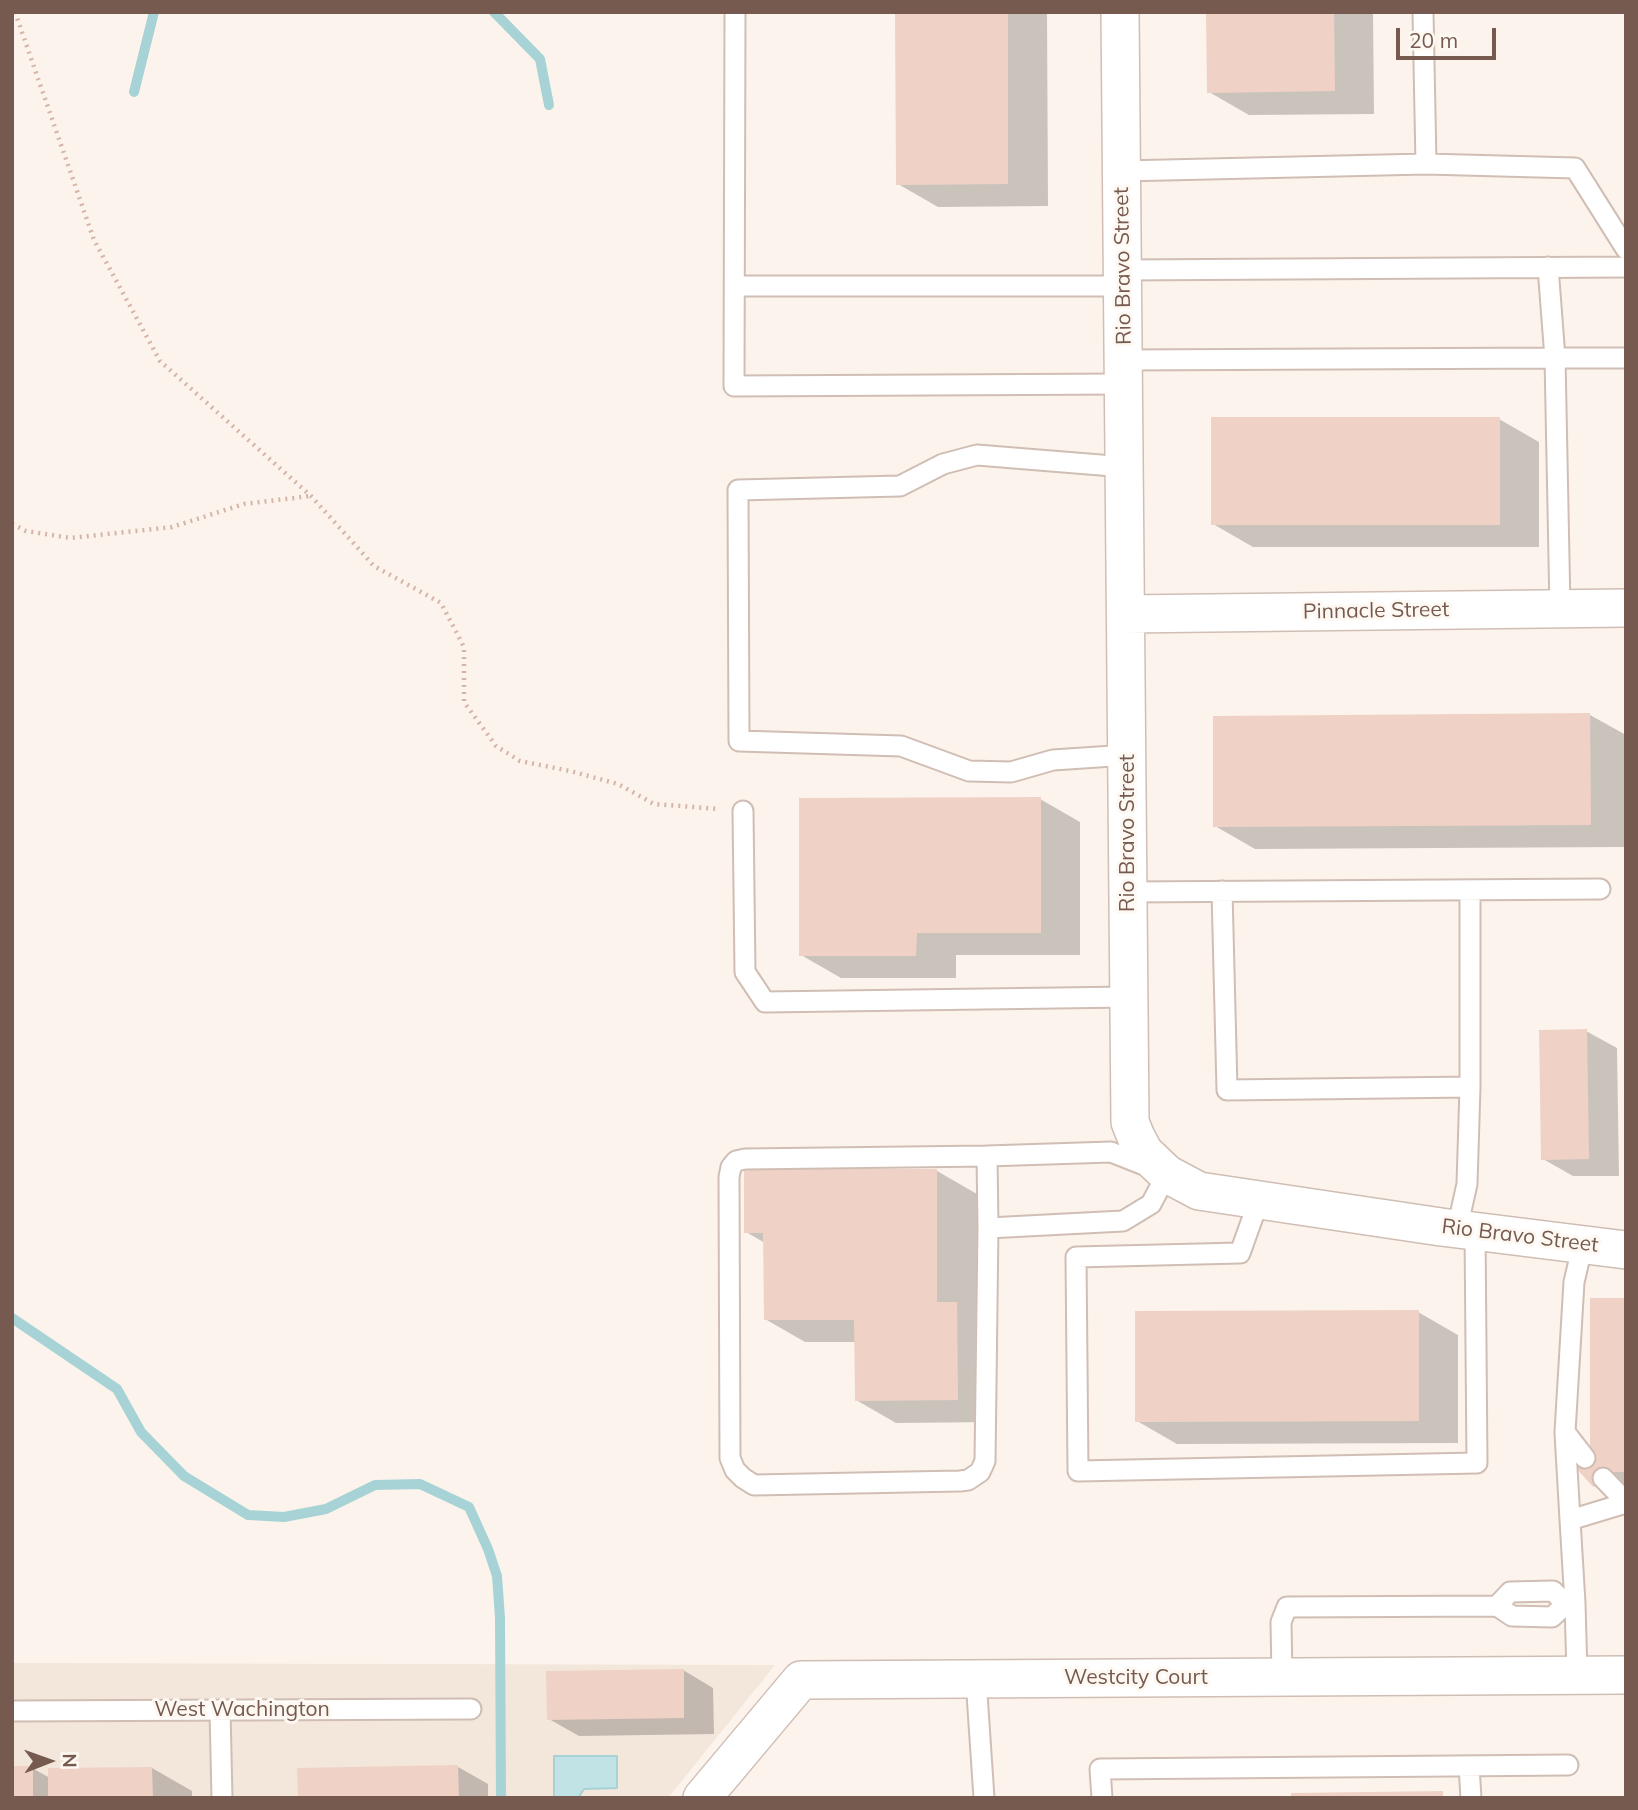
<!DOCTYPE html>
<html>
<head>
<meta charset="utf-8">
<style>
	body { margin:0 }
	#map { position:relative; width:1638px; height:1810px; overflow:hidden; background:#fcf4ec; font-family:Mulish,sans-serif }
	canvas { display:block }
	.frame { position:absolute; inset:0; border:14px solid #765a4f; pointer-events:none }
	.north { position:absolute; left:14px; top:1726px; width:70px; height:70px; -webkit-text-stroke:5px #fef8f2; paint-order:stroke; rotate:89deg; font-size:19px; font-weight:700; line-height:28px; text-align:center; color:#765a4f }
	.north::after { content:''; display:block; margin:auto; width:24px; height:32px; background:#765a4f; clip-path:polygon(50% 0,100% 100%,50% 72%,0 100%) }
	.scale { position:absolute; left:1396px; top:28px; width:100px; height:32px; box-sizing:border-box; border:4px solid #765a4f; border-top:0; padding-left:9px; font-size:21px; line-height:24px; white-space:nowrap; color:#765a4f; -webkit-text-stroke:5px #fef8f2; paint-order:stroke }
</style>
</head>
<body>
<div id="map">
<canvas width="1638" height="1810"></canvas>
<div class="frame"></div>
<div class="north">N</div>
<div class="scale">20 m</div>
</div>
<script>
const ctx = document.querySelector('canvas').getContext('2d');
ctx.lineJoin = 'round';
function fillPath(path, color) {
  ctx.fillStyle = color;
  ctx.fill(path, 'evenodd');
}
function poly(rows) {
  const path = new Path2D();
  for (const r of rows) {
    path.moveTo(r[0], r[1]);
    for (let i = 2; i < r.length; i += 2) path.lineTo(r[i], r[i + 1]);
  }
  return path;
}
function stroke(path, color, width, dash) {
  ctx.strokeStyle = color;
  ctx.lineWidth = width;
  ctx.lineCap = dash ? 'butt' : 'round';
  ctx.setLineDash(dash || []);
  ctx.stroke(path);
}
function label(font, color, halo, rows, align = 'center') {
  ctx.font = font + ' Mulish,sans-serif';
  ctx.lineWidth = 6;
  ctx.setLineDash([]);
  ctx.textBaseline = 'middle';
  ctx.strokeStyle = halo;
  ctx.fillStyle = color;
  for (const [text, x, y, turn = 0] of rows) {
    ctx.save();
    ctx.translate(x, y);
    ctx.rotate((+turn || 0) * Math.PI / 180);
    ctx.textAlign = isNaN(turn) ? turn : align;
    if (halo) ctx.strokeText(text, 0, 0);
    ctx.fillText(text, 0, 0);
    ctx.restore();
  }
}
const residential = poly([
	[12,1663,775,1665,668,1798,12,1798]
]);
const water = poly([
	[554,1756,617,1756,617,1788,584,1789,578,1798,554,1797,554,1756]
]);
const shadow = poly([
	[897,12,1047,12,1048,206,938,207,898,184],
	[1208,12,1373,12,1374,114,1249,115,1209,92],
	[1499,419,1539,442,1539,547,1253,547,1213,524],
	[1590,715,1626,735,1626,847,1255,849,1215,826],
	[1040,799,1080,822,1080,955,956,955,956,978,841,978,801,955],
	[1586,1031,1617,1048,1619,1176,1573,1176,1543,1159],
	[937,1171,977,1194,977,1315,997,1327,997,1422,896,1423,856,1400,856,1342,805,1342,765,1319,765,1243,746,1232],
	[1626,1300,1626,1504,1594,1486,1592,1453],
	[1418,1312,1458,1335,1458,1443,1177,1444,1137,1421],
	[683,1670,713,1688,714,1734,579,1736,549,1719],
	[458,1767,488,1784,488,1798,300,1798],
	[32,1768,50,1778,152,1768,192,1791,192,1798,12,1798]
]);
const stream = poly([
	[494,12,540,59,549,105],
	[134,92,154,12],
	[12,1318,117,1389,141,1432,184,1476,248,1515,284,1517,326,1509,375,1485,420,1484,469,1507,488,1549,497,1576,500,1618,501,1798]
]);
const building = poly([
	[895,12,1008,12,1008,184,896,185],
	[1206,12,1334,12,1335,91,1207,93],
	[1211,417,1500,417,1500,525,1211,525],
	[1590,713,1591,825,1213,827,1213,716],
	[1041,797,1041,933,917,933,916,956,799,956,799,798],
	[1587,1029,1589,1159,1541,1160,1539,1030],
	[744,1169,937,1169,937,1302,957,1302,958,1400,855,1401,854,1320,764,1320,763,1233,744,1233],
	[1590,1298,1626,1298,1626,1472,1611,1472,1593,1487,1576,1468,1590,1453],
	[1419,1310,1419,1421,1135,1422,1135,1311],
	[684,1669,684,1718,547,1720,546,1671],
	[458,1765,459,1798,298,1798,297,1768],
	[12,1766,33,1766,33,1798,12,1798],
	[152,1767,153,1798,48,1798,48,1768],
	[1443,1791,1443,1798,1291,1798,1291,1793]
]);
const path = poly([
	[15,12,94,240,160,361,311,496,374,566,441,603,464,647,464,702,496,746,520,761,570,771,618,784,654,804,719,809],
	[12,524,26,531,71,538,172,527,244,504,310,496]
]);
const service = poly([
	[735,12,734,386,1124,384],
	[1426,164,1575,168,1626,249],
	[1122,171,1426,164,1423,12],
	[1548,267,1555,358,1626,358],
	[1123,270,1626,267],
	[735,286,1123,286],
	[1124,360,1555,358,1560,609],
	[1125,467,977,455,943,464,900,486,738,490,739,741,901,746,969,771,1011,772,1053,760,1128,755],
	[743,811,745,972,765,1002,1129,997],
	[1470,890,1470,1087],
	[1222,891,1227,1090,1470,1087,1467,1184,1457,1229],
	[1129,892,1600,889],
	[1111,1152,1167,1174,1151,1204,1123,1221,988,1228,987,1156,1111,1152],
	[987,1156,745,1159,736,1161,731,1167,729,1177,730,1458,735,1470,743,1478,754,1485,960,1481,968,1480,980,1472,985,1461,988,1228],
	[1259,1200,1240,1253,1076,1257,1078,1471,1477,1463,1475,1231],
	[1583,1244,1574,1282,1565,1432,1585,1458],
	[1565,1433,1570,1520,1626,1503],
	[1603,1478,1626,1502],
	[1575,1603,1577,1675],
	[1497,1606,1510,1592,1553,1591,1566,1604],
	[1282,1677,1281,1622,1287,1607,1497,1606,1512,1616,1552,1617,1566,1604,1575,1603,1570,1520],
	[976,1679,984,1798],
	[220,1710,222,1798],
	[12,1711,471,1709],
	[1469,1766,1471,1798],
	[1102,1798,1100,1769,1568,1765]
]);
const minor = poly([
	[1120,12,1130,1122,1136,1137,1144,1152,1167,1174,1199,1191,1441,1227,1626,1250],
	[1126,614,1626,608],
	[702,1798,801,1680,1626,1675]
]);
const streetNames = [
	["Rio Bravo Street",1123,266,-91],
	["Pinnacle Street",1376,611,-1],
	["Rio Bravo Street",1128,833,-90],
	["Rio Bravo Street",1520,1236,7],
	["Westcity Court",1136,1678],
	["West Wachington",242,1710]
];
fillPath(residential, '#f3e6db');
fillPath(water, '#c1e3e5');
stroke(water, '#a8d3d6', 2);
fillPath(shadow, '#0003');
stroke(stream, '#a8d3d6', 10);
fillPath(building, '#efd2c5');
stroke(service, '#d0beb4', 23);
stroke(minor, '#d0beb4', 40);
stroke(path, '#d5b5a7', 4.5, [2, 5]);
stroke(service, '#fff', 19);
stroke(minor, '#fff', 37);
label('21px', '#765a4f', '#fef8f2', streetNames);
</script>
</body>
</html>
